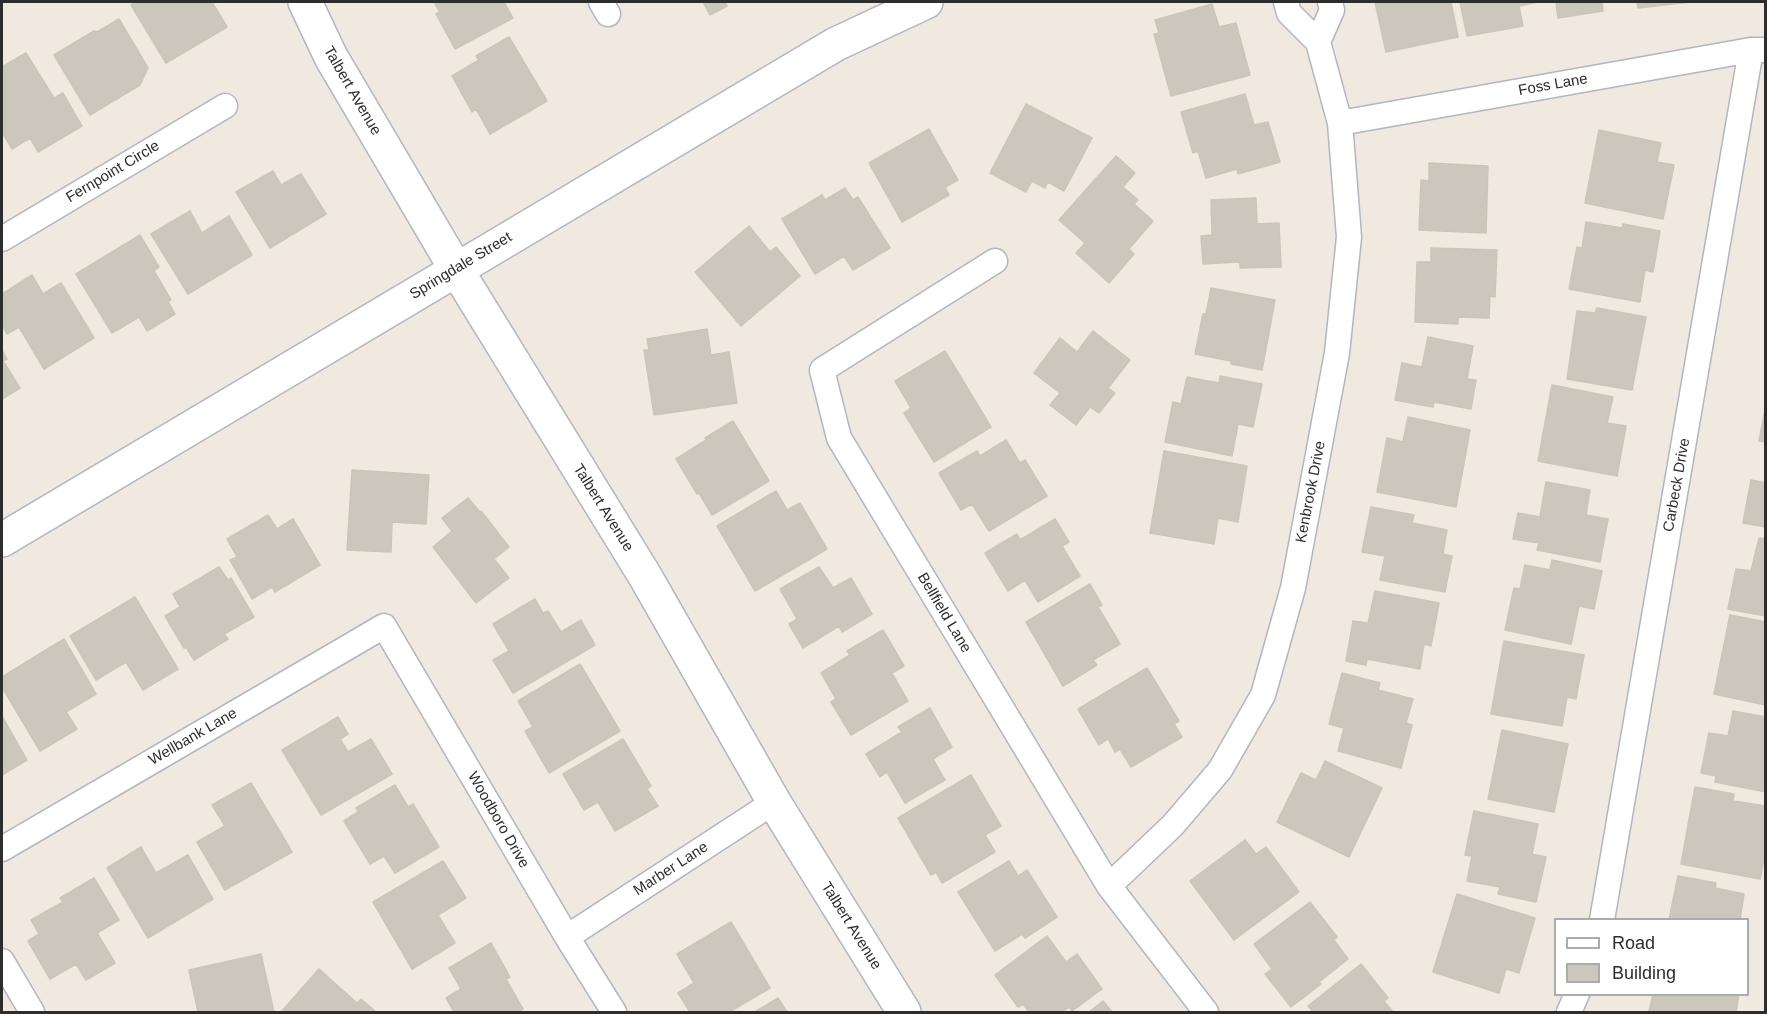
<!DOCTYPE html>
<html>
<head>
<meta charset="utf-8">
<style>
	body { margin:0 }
	#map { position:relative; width:1767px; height:1014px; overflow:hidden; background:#efe9df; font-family:Arial,sans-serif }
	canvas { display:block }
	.frame { position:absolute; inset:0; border:3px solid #2d2d2d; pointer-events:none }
	.legend { position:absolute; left:1554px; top:918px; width:195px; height:78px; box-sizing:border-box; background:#fff; border:2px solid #ababab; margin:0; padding:8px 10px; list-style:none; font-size:18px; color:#2d2d2d }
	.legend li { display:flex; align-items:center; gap:12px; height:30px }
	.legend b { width:30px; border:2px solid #ababab }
</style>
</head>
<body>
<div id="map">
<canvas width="1767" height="1014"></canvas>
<div class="frame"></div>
<ul class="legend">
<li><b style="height:8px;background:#fff"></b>Road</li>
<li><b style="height:16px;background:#cbc7bd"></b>Building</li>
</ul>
</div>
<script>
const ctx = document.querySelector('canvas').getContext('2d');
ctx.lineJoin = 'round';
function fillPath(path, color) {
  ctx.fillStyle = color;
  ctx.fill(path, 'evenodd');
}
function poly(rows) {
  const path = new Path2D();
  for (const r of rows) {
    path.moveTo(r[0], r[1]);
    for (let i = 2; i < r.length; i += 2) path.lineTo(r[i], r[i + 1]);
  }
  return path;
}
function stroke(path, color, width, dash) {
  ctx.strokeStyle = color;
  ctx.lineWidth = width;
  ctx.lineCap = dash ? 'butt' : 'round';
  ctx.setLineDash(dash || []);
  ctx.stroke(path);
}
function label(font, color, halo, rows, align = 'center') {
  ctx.font = font + ' Arial,sans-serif';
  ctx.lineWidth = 4.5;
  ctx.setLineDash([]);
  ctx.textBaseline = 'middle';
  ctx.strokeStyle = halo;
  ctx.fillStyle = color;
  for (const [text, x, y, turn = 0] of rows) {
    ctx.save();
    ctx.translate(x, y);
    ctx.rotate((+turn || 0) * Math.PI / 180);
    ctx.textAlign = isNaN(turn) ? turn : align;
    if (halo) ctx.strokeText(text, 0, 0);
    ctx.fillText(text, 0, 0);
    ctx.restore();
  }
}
const building = poly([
	[137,2,212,2,227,27,166,63,131,5,137,2],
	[434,2,504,2,513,18,455,49,436,14,440,12,434,2],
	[703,2,725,2,727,6,710,15,703,2],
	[1375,2,1451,2,1458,37,1386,52,1375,2],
	[1460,2,1538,2,1519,6,1523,26,1467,36,1460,2],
	[1556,2,1602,2,1603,11,1558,18,1556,2],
	[1637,2,1690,2,1638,8,1637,2],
	[1212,4,1219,27,1236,23,1250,75,1171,96,1154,34,1159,33,1155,20,1212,4],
	[119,19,148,68,140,85,90,115,54,55,94,31,97,32,119,19],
	[509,37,547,101,490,134,476,109,472,112,452,76,479,60,476,56,509,37],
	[26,53,54,98,63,93,82,126,38,152,30,138,12,149,2,132,2,67,26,53],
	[1245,94,1254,125,1268,122,1280,162,1238,174,1237,169,1206,178,1198,151,1193,153,1181,112,1245,94],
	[1026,104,1092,138,1064,191,1048,182,1045,188,1032,181,1026,192,990,173,1026,104],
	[929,129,958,180,945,187,949,195,902,222,869,163,929,129],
	[1599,130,1661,143,1657,162,1674,165,1663,219,1585,203,1599,130],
	[1116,156,1135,173,1123,187,1138,200,1134,204,1153,221,1129,249,1134,254,1109,283,1076,253,1085,243,1059,220,1116,156],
	[1429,163,1488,166,1486,233,1419,230,1421,180,1429,181,1429,163],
	[273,171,281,185,301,174,326,214,270,248,236,192,273,171],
	[845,188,853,200,858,197,890,248,853,270,844,256,815,274,782,219,822,195,825,200,845,188],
	[1256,198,1257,224,1279,223,1281,267,1240,268,1240,262,1203,264,1201,236,1212,235,1211,200,1256,198],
	[190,211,202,233,229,216,252,255,188,294,151,234,190,211],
	[1586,222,1622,228,1623,224,1660,231,1653,272,1645,270,1640,302,1569,289,1577,247,1582,248,1586,222],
	[749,226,770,252,776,247,800,276,741,326,695,272,749,226],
	[140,235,159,267,154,271,171,300,168,302,175,314,147,331,139,317,112,333,76,274,140,235],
	[1431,248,1497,250,1495,297,1490,296,1489,318,1458,317,1458,324,1415,322,1417,262,1431,262,1431,248],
	[32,275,43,294,61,283,94,338,44,369,19,327,7,334,2,325,2,294,32,275],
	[1211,288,1275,300,1262,370,1231,364,1231,361,1195,354,1203,314,1206,314,1211,288],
	[1597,308,1646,317,1632,390,1567,379,1577,311,1595,313,1597,308],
	[707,329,711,355,729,352,737,403,654,415,644,350,649,350,647,339,707,329],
	[1093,331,1130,360,1108,388,1115,393,1099,413,1090,407,1076,425,1050,405,1060,393,1034,373,1060,338,1077,352,1093,331],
	[1428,337,1473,346,1467,379,1476,380,1471,409,1434,402,1433,407,1395,400,1402,363,1422,367,1428,337],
	[2,350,7,359,3,361,20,388,2,399,2,350],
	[945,351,991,427,934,462,904,413,911,408,895,381,945,351],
	[1220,376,1262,384,1253,427,1238,424,1232,456,1165,442,1173,402,1181,404,1187,377,1219,383,1220,376],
	[1552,385,1613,397,1607,423,1626,426,1617,476,1538,461,1552,385],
	[1766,405,1766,442,1759,441,1766,405],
	[1408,417,1470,430,1456,507,1377,492,1387,438,1403,442,1408,417],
	[733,421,769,481,712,515,699,493,697,494,676,459,706,440,705,438,733,421],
	[1006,440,1020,463,1025,460,1047,496,989,531,972,504,961,510,939,473,977,451,980,456,1006,440],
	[1164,451,1247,466,1238,522,1218,518,1214,544,1150,533,1164,451],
	[352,470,429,475,426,524,392,522,391,552,347,550,352,470],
	[1751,480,1766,483,1766,527,1743,523,1751,480],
	[1546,482,1590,490,1586,515,1608,519,1600,562,1537,550,1539,543,1513,539,1518,513,1540,517,1546,482],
	[776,491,787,510,800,503,827,549,755,591,717,526,776,491],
	[468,498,480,512,481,511,509,547,494,559,509,578,476,603,433,547,452,531,442,518,468,498],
	[1371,507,1414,515,1412,523,1447,530,1443,554,1452,556,1445,592,1380,580,1385,556,1362,552,1371,507],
	[268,515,277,529,293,519,320,565,275,592,272,587,252,599,230,560,237,557,227,539,268,515],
	[1055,519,1069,542,1062,546,1080,576,1038,602,1025,580,1008,591,985,553,1017,534,1020,540,1055,519],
	[1759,538,1766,539,1766,616,1728,609,1736,569,1751,571,1759,538],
	[1552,560,1602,571,1594,609,1579,606,1571,644,1505,630,1514,588,1520,589,1525,565,1550,570,1552,560],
	[219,567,228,580,231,578,254,617,224,634,228,639,194,660,186,647,184,648,165,616,180,607,173,594,219,567],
	[819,567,833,588,851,578,872,614,842,632,839,626,803,648,789,624,797,619,780,589,819,567],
	[1090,584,1102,605,1098,607,1120,644,1093,660,1097,665,1063,686,1026,622,1090,584],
	[1375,591,1439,603,1431,646,1424,644,1420,669,1367,659,1366,665,1346,661,1353,621,1368,623,1375,591],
	[135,597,178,669,143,690,126,662,96,680,70,636,135,597],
	[535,599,543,613,548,611,561,632,581,620,595,645,513,693,493,660,509,651,493,624,535,599],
	[1730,615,1766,622,1766,705,1714,694,1730,615],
	[883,630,904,666,892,673,908,701,851,735,831,702,836,699,821,673,850,655,847,651,883,630],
	[64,639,96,694,66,712,77,729,40,751,2,687,2,677,64,639],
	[1504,641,1584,655,1576,699,1567,697,1562,726,1491,714,1504,641],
	[580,664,620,731,549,773,525,731,533,727,518,701,580,664],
	[1147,668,1179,721,1174,724,1182,737,1131,767,1120,749,1115,752,1108,739,1099,745,1078,709,1147,668],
	[1342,673,1380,683,1378,690,1413,699,1406,723,1412,725,1401,768,1338,751,1344,728,1329,724,1342,673],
	[930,708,952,747,933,759,945,780,905,803,887,772,880,777,866,754,902,732,898,727,930,708],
	[1733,711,1766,717,1766,792,1715,782,1716,776,1701,773,1709,733,1728,736,1733,711],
	[2,716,27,760,2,775,2,716],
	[338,717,348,734,340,739,348,752,371,739,392,774,321,815,282,750,338,717],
	[1502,730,1568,744,1554,812,1488,799,1502,730],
	[623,739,651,786,647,789,658,806,615,831,598,802,584,810,563,774,623,739],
	[1325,761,1382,788,1349,857,1277,822,1301,773,1316,780,1325,761],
	[971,775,1001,826,985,835,995,852,942,883,936,872,931,875,898,818,971,775],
	[251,783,292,852,225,890,197,842,225,826,212,805,251,783],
	[395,785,408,807,413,804,439,847,395,873,384,856,370,864,344,821,358,812,356,808,395,785],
	[1695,787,1734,794,1733,801,1766,806,1766,850,1760,879,1681,864,1695,787],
	[1474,811,1538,824,1532,854,1546,857,1536,902,1498,894,1500,887,1467,881,1472,856,1465,855,1474,811],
	[1245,840,1256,854,1266,847,1299,892,1234,940,1190,881,1245,840],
	[141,847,156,873,188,855,213,899,148,938,107,868,141,847],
	[443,861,466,898,438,915,455,943,412,969,373,902,443,861],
	[1009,861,1018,876,1027,870,1057,917,1025,938,1022,934,995,951,958,892,1009,861],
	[1678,876,1716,883,1715,888,1744,894,1740,920,1669,920,1678,876],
	[94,878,119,920,97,933,115,963,86,980,76,964,50,979,28,941,39,934,31,920,63,902,60,898,94,878],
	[1457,894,1535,918,1519,973,1506,969,1499,993,1433,972,1457,894],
	[1310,902,1337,937,1334,940,1348,959,1319,982,1321,984,1291,1007,1265,974,1272,969,1254,944,1310,902],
	[731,922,770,988,729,1012,690,1012,678,993,694,983,677,954,731,922],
	[1047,936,1066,962,1077,954,1102,989,1072,1011,1069,1007,1061,1012,1029,1012,1023,1004,1018,1007,995,975,1047,936],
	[491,943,510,977,506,979,523,1009,517,1012,454,1012,446,998,461,989,449,968,491,943],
	[261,954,274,1012,255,1012,255,1011,245,1012,198,1012,189,970,261,954],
	[1361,964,1388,998,1384,1001,1393,1012,1313,1012,1308,1006,1361,964],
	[319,969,357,1003,361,999,376,1012,281,1012,319,969],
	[1653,994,1739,994,1736,1012,1649,1012,1653,994],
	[778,998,787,1012,755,1012,778,998],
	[1103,1001,1112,1012,1089,1012,1103,1001]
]);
const street = poly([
	[601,2,608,14],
	[1318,42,1332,10,1330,2],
	[1340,123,1751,50,1766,50],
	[2,239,225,106],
	[995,261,822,370,839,438,1109,886,1206,1012],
	[2,849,384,626,567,937,614,1012],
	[1109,886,1173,825,1220,770,1263,695,1293,588,1337,353,1349,237,1340,123,1318,42,1289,13,1286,2],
	[1602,920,1751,50],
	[567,937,774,802],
	[2,961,32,1012],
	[1569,1012,1577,994]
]);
const secondary = poly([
	[305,2,331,57,456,269,645,576,774,802,904,1012],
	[2,540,836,44,926,2]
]);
const streetNames = [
	["Foss Lane",1553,85,-10],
	["Talbert Avenue",352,91,60],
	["Fernpoint Circle",113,172,-31],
	["Springdale Street",461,266,-31],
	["Carbeck Drive",1677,485,-80],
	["Kenbrook Drive",1311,492,-79],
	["Talbert Avenue",603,508,58],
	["Bellfield Lane",944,613,59],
	["Wellbank Lane",193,737,-30],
	["Woodboro Drive",498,820,60],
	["Marber Lane",671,869,-33],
	["Talbert Avenue",851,926,58]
];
fillPath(building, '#cbc7bd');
stroke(building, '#cbc5b8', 1.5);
stroke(street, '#b3b5c1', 27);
stroke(secondary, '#b3b5c1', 36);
stroke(street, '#fff', 24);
stroke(secondary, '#fff', 33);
label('15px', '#2d2d2d', '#fff', streetNames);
</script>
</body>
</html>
